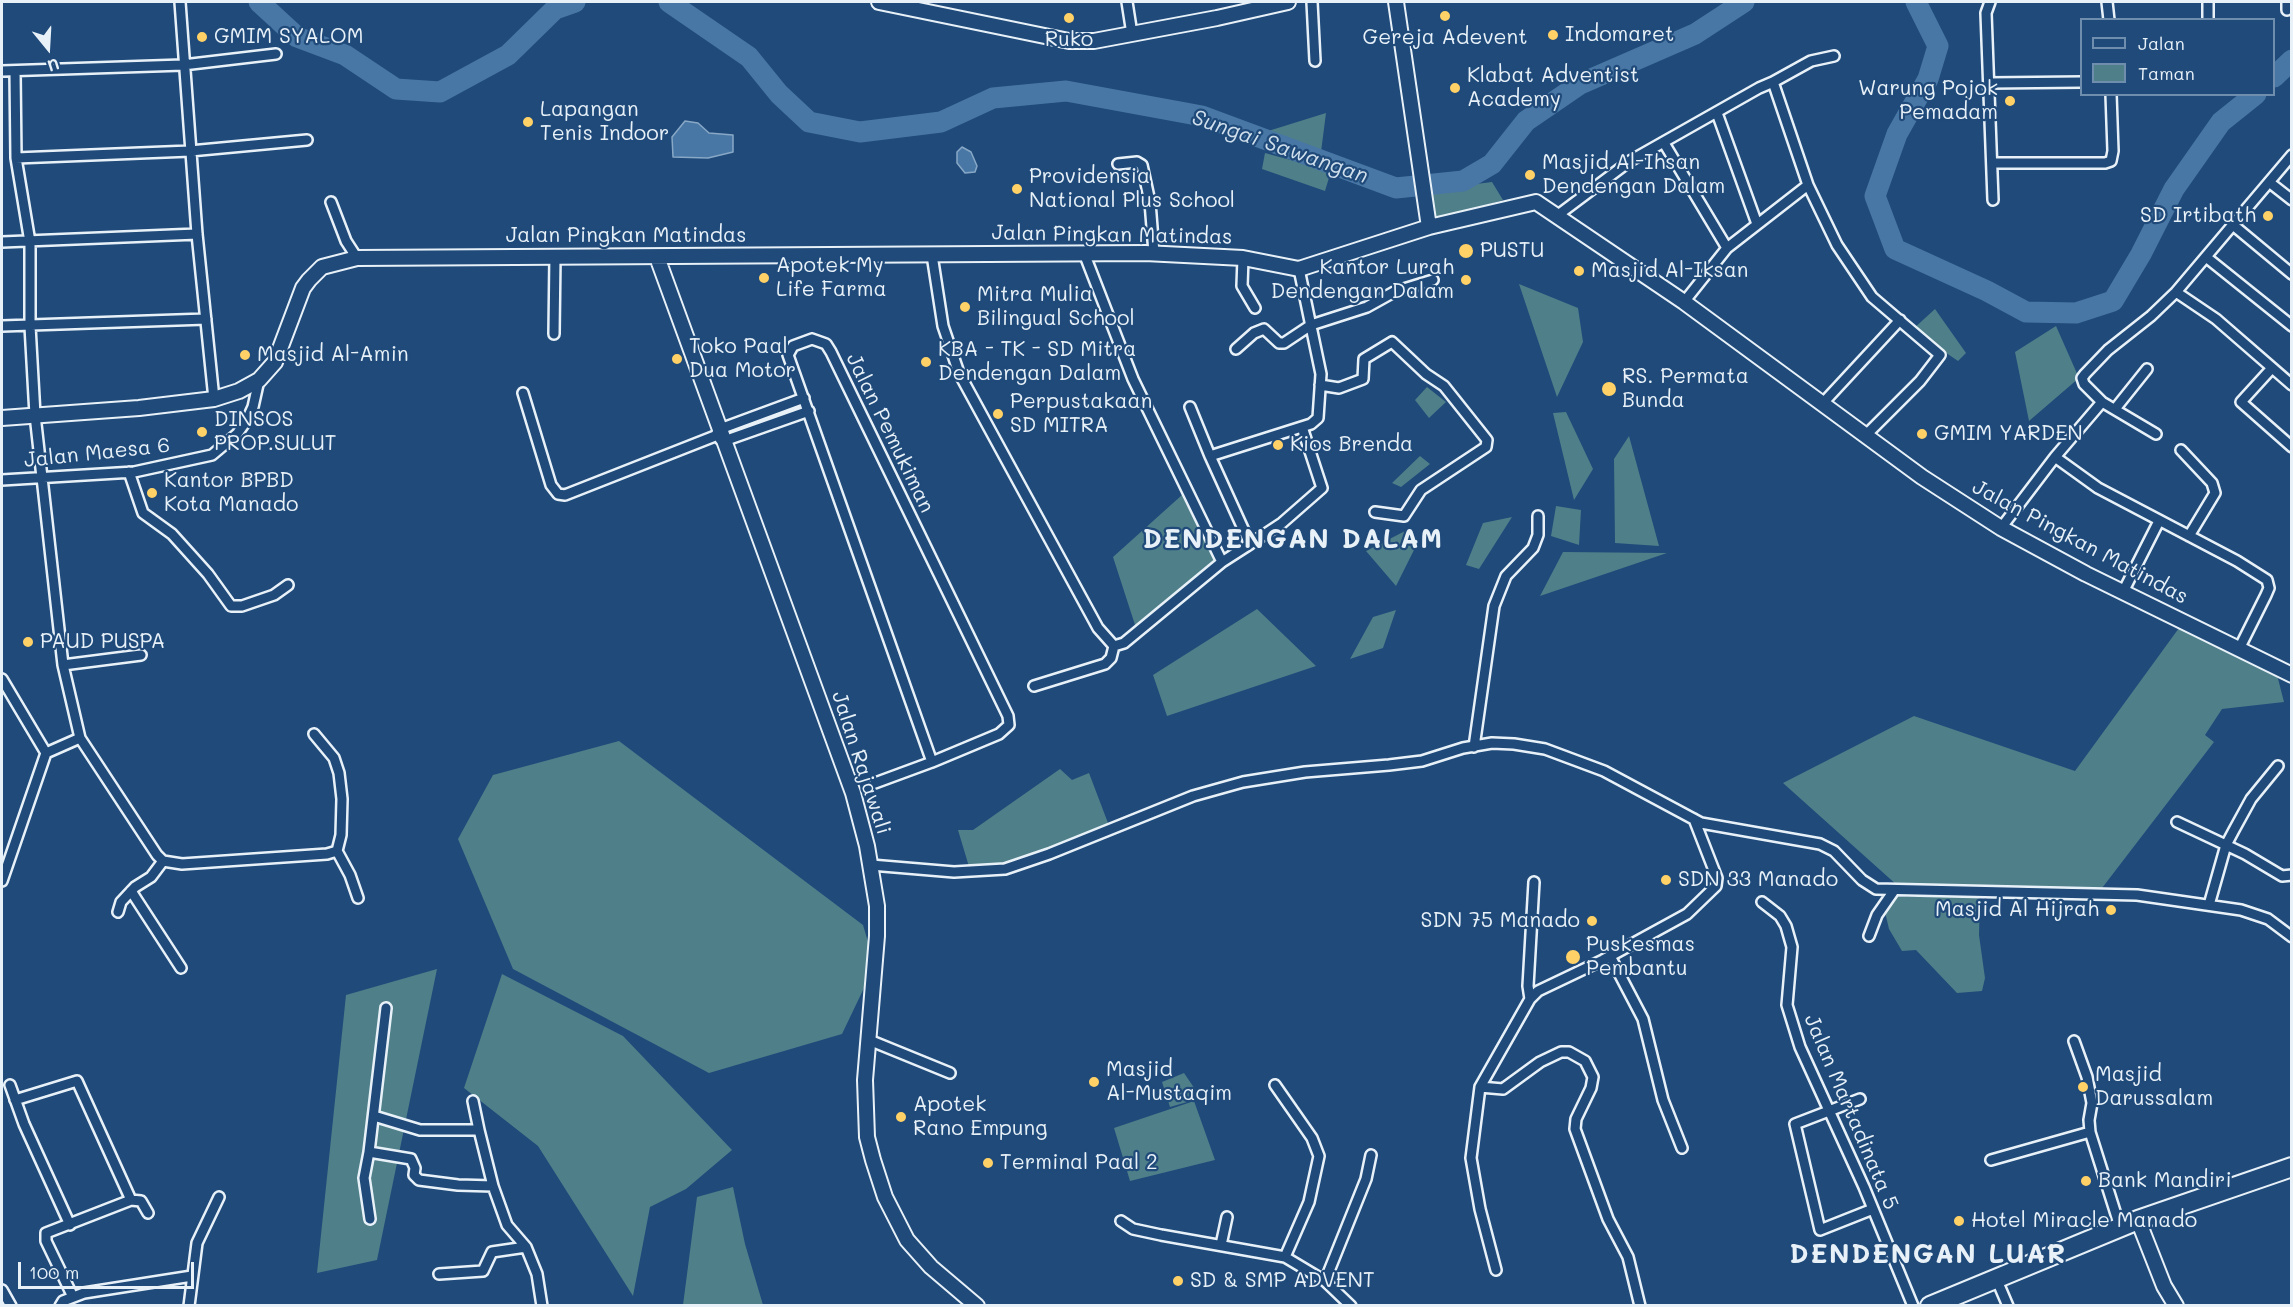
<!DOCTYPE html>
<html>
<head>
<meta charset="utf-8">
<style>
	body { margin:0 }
	#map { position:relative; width:2293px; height:1307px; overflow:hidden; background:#1f4a7a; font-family:Mali,sans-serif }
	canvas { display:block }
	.frame { position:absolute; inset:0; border:3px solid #e8f1f8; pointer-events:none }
	.legend { position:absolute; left:2080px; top:18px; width:195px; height:78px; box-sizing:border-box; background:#1f4a7a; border:2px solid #6f8dac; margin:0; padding:8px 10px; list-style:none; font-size:18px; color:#e8f1f8 }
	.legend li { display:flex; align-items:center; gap:12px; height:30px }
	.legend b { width:30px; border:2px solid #6f8dac }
	.north { position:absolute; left:18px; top:18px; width:60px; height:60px; -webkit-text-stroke:4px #1f4a7a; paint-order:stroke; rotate:162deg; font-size:16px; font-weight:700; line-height:24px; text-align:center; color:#e8f1f8 }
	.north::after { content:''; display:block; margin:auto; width:21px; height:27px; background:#e8f1f8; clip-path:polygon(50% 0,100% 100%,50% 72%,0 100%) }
	.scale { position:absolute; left:18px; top:1262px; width:176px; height:27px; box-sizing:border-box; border:3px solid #e8f1f8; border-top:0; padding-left:8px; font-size:18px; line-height:21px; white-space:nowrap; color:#e8f1f8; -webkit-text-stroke:4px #1f4a7a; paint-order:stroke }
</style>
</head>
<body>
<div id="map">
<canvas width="2293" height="1307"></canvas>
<div class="frame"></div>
<ul class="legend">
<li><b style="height:8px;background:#1f4a7a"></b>Jalan</li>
<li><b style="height:16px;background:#4f7f89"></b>Taman</li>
</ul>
<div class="north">U</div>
<div class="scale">100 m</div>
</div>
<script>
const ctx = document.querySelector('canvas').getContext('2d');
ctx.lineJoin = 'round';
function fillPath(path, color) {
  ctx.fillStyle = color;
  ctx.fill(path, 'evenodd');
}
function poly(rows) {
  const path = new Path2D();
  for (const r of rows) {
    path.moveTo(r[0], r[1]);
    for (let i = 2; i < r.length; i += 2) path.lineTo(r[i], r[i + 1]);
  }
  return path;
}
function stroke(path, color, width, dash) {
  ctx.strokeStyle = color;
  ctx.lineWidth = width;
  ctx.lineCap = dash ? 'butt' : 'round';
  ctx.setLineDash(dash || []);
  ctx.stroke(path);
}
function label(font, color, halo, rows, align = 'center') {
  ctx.font = font + ' Mali,sans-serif';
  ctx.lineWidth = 4.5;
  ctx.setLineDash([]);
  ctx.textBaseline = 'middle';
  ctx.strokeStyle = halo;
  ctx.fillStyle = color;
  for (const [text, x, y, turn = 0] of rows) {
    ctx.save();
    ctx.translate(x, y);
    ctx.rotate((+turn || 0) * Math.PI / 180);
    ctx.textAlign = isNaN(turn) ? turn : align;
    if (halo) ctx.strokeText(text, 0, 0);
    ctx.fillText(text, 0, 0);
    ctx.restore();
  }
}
const green = poly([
	[1326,113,1321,152,1265,132],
	[1265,153,1331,171,1325,191,1262,169],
	[1492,182,1503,200,1433,222,1429,190],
	[1519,284,1578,308,1583,342,1557,397],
	[1935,309,1966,353,1958,361,1912,330],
	[2056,326,2079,378,2029,421,2015,352],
	[1427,387,1446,402,1429,418,1415,400],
	[1566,412,1593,469,1574,500,1553,413],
	[1629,436,1659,546,1615,543,1614,459],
	[1420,456,1430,464,1401,487,1392,483],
	[1182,495,1216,563,1136,628,1113,557],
	[1556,506,1581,510,1579,545,1551,536],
	[1512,517,1479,569,1466,565,1483,523],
	[1409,529,1419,540,1396,586,1366,551],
	[1563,552,1667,553,1540,596],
	[1257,609,1316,666,1167,716,1153,675],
	[1396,610,1383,648,1350,659,1373,617],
	[2179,628,2275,667,2284,702,2222,709,2205,735,2214,742,2099,892,1898,886,1783,783,1914,716,2075,771],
	[619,741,863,925,875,965,842,1034,709,1073,513,969,458,839,493,775],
	[1060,769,1072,780,1089,773,1108,823,1105,829,1005,866,970,870,958,830,973,830],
	[1980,895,1979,935,1985,978,1982,991,1957,993,1916,950,1902,951,1889,929,1885,912,1898,897],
	[437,969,377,1260,317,1273,346,995],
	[502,974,623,1036,732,1150,686,1189,650,1207,633,1296,538,1146,464,1088],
	[1184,1073,1201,1098,1170,1107,1162,1082],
	[1194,1101,1215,1160,1130,1181,1114,1128],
	[733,1187,745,1244,763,1305,683,1305,697,1197]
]);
const water = poly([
	[685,121,698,123,709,133,733,135,733,152,708,158,673,157,672,137,685,121],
	[962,147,971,152,977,166,975,172,965,173,957,163,957,152,962,147]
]);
const river = poly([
	[259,2,297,37,345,55,396,89,440,92,508,55,555,9,575,2],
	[669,2,749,57,779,94,809,122,860,132,941,122,993,98,1066,91,1202,116,1396,188,1463,181,1492,164,1526,121,1580,84,1695,34,1744,2],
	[1916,2,1938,46,1928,79,1897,134,1875,196,1895,249,1987,291,2026,312,2076,313,2113,301,2141,254,2174,189,2221,122,2256,94],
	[2274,77,2292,60]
]);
const street = poly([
	[180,2,197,234,214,399],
	[1127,2,1132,34],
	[1312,2,1315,61],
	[1990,2,1986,13,1993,200],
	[2107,2,2109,20],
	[2208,2,2208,20],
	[2287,2,2287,10],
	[2,71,183,65,276,54],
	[15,72,16,158,30,242,30,326,35,415,63,665,80,738,157,855,163,861,182,864,327,854,337,851,341,835,342,799,339,773,334,758,314,734],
	[1773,82,1811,61,1834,56],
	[1990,83,2082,82],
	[1717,113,1757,224],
	[1664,143,1727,248],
	[16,158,190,151,307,140],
	[1993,163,2105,163,2111,161,2113,151,2111,94],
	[1118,164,1137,162,1142,165,1150,202,1154,253],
	[2269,182,2292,200],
	[1808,185,1837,245,1872,297,1940,355,1920,381,1867,434],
	[331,202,346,241,357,258],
	[1558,215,1630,161,1759,88,1773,82,1808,185,1727,248,1684,302],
	[2233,225,2292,274],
	[2,242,197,234],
	[1084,253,1133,379,1222,562],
	[932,255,943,326,959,373,1098,628,1114,646,1124,643,1222,562,1250,544,1210,456,1311,424,1318,418,1321,374,1299,269],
	[2206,257,2292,326],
	[1243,258,1242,286,1255,308],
	[2176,292,2216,319,2292,385],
	[2,326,206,319],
	[554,334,555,256],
	[812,339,826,344,831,352,1008,716,1009,725,999,734,932,762,788,355,793,346,812,339],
	[1236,349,1254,333,1264,329,1279,343,1284,343,1311,325,1367,307,1394,292,1433,280],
	[2272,368,2241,402,2292,447],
	[1320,385,1339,388,1363,379,1364,359,1392,342,1426,374,1444,386,1487,440,1486,447,1421,490,1404,516,1375,512],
	[523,393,551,485,558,494,565,495,715,436,720,429,804,398],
	[2102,402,2156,434],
	[1823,403,1900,320],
	[1190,407,1210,456],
	[2115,409,2147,369],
	[720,439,724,441,809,411],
	[2181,450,2212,483,2215,493,2189,536],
	[2055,457,2098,488,2237,561,2267,580,2269,588,2266,595,2239,649],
	[129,472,143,513,172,534,208,574,231,606,242,606,274,595,288,585],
	[2,480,134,472,212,455,237,434,247,420,253,407,259,380],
	[2001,528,2055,457,2102,402,2084,384,2082,378,2085,374,2108,350,2151,316,2176,292,2292,155],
	[1250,544,1282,523,1322,488,1302,427],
	[2123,592,2159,521],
	[63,665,141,655],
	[2,679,46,753],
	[1034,686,1105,664,1111,658,1114,646],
	[1474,747,1494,606,1506,576,1533,548,1538,535,1538,516],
	[875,783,932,762],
	[2177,822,2245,854,2282,876,2292,875],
	[337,851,350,875,358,898],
	[871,865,954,872,1005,869,1049,854,1193,796,1243,782,1305,772,1389,765,1422,761,1463,748,1492,743,1514,744,1545,749,1604,771,1701,823,1820,844,1834,851,1862,880,1876,889,2137,895,2241,910,2268,919,2292,937],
	[2,881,46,753,80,738],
	[131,891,181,968],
	[1762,902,1780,916,1786,926,1792,947,1787,1005,1800,1047,1864,1187,1913,1306],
	[2209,905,2226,845,2234,830,2251,799,2278,766],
	[118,912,121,902,135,887,151,877,163,861],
	[1869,936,1877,915,1893,892],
	[1610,956,1643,1019,1663,1100,1682,1148],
	[1530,999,1528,986,1534,882],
	[386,1008,369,1152,411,1159,415,1168,414,1175,419,1180,458,1185,493,1186,507,1225,526,1247,537,1274,542,1306],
	[869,1040,950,1073],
	[2074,1041,2087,1077,2092,1103,2089,1120,2090,1132,2120,1227],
	[10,1085,24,1124,70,1225],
	[1275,1085,1312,1138,1319,1156,1309,1202,1285,1257],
	[1480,1087,1471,1158,1480,1209,1496,1270],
	[1860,1099,1795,1124,1820,1230,1873,1209],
	[15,1100,77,1081,131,1200],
	[473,1101,479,1130],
	[374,1116,420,1130,479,1130,493,1186],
	[369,1152,364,1178,370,1219],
	[1991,1160,2090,1132],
	[1121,1221,1133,1229,1161,1235,1285,1257,1325,1281,1351,1306],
	[1221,1245,1227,1217],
	[439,1274,483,1271,492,1252,526,1247],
	[1996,1278,2008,1306],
	[1325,1281,1366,1179,1371,1155],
	[2,1290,11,1306],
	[73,1297,46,1241,46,1233,131,1200,141,1201,148,1213],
	[60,1306,63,1301,84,1293,192,1276],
	[189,1306,197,1243,219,1197],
	[1640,1306,1628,1257,1608,1219,1575,1129,1576,1119,1591,1088,1593,1077,1585,1061,1569,1052,1561,1052,1540,1062,1503,1089,1480,1087,1530,999,1538,991,1603,960,1687,914,1716,886,1717,878,1694,819]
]);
const secondary = poly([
	[879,2,1069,41,1094,41,1217,18,1288,2],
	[1396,2,1429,227],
	[657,257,853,793,867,846,877,906,877,936,865,1080,867,1137,873,1160,885,1197,907,1240,931,1267,977,1306],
	[2,418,139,408,214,399,239,391,259,380,275,362,303,288,309,280,322,267,357,258,1145,253,1243,258,1299,269,1429,227,1536,202,1684,302,1922,477,2001,528,2086,574,2292,675],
	[2138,1220,2164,1286,2176,1306]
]);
const highway = poly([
	[1930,1306,2138,1220,2292,1167]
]);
const markers = [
	[1445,16,6,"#ffd166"],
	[1069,18,6,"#ffd166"],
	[1553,35,6,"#ffd166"],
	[202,37,6,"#ffd166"],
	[1455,88,6,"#ffd166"],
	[2010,101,6,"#ffd166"],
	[528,122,6,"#ffd166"],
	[1530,175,6,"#ffd166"],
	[1017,189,6,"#ffd166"],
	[2268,216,6,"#ffd166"],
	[1466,251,8,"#ffd166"],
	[1579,271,6,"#ffd166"],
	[764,278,6,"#ffd166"],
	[1466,280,6,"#ffd166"],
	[965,307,6,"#ffd166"],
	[245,355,6,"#ffd166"],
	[677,359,6,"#ffd166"],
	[926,362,6,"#ffd166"],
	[1609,389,8,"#ffd166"],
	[998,414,6,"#ffd166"],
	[202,432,6,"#ffd166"],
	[1922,434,6,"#ffd166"],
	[1278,445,6,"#ffd166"],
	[152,493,6,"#ffd166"],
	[28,642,6,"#ffd166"],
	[1666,880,6,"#ffd166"],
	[2111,910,6,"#ffd166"],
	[1592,921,6,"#ffd166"],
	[1573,957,8,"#ffd166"],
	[1094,1082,6,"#ffd166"],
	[2083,1087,6,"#ffd166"],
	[901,1117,6,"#ffd166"],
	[988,1163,6,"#ffd166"],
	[2086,1181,6,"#ffd166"],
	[1959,1221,6,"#ffd166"],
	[1178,1281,6,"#ffd166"]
];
const poiNames = [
	["Indomaret",1565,35],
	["GMIM SYALOM",214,37],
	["Gereja Adevent",1445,38,"center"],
	["Ruko",1069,40,"center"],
	["Klabat Adventist",1467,76],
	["Academy",1467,100],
	["Warung Pojok",1998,89,"right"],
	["Pemadam",1998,113,"right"],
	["Lapangan",540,110],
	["Tenis Indoor",540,134],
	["Masjid Al-Ihsan",1542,163],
	["Dendengan Dalam",1542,187],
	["Providensia",1029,177],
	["National Plus School",1029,201],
	["SD Irtibath",2256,216,"right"],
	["PUSTU",1480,251],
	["Apotek My",776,266],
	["Life Farma",776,290],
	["Kantor Lurah",1454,268,"right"],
	["Dendengan Dalam",1454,292,"right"],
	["Masjid Al-Iksan",1591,271],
	["Mitra Mulia",977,295],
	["Bilingual School",977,319],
	["Toko Paal",689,347],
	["Dua Motor",689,371],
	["KBA - TK - SD Mitra",938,350],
	["Dendengan Dalam",938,374],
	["Masjid Al-Amin",257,355],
	["RS. Permata",1622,377],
	["Bunda",1622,401],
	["Perpustakaan",1010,402],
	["SD MITRA",1010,426],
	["DINSOS",214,420],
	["PROP.SULUT",214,444],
	["GMIM YARDEN",1934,434],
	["Kios Brenda",1290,445],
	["Kantor BPBD",164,481],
	["Kota Manado",164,505],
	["PAUD PUSPA",40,642],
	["SDN 33 Manado",1678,880],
	["Masjid Al Hijrah",2099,910,"right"],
	["SDN 75 Manado",1580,921,"right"],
	["Puskesmas",1586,945],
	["Pembantu",1586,969],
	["Masjid",1106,1070],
	["Al-Mustaqim",1106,1094],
	["Masjid",2095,1075],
	["Darussalam",2095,1099],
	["Apotek",913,1105],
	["Rano Empung",913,1129],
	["Terminal Paal 2",1000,1163],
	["Bank Mandiri",2098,1181],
	["Hotel Miracle Manado",1971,1221],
	["SD & SMP ADVENT",1190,1281]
];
const streetNames = [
	["Jalan Pingkan Matindas",1112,235,1],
	["Jalan Pingkan Matindas",626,236],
	["Jalan Pemukiman",890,433,64],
	["Jalan Maesa 6",97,453,-6],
	["Jalan Pingkan Matindas",2080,542,28],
	["Jalan Rajawali",861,763,72],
	["Jalan Martadinata 5",1851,1112,67]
];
const waterNames = [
	["Sungai Sawangan",1280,147,19]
];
const districtNames = [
	["DENDENGAN DALAM",1293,540],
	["DENDENGAN LUAR",1928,1255]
];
fillPath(green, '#4f7f89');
fillPath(water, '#4877a5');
stroke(water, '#88a8c6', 1.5);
stroke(river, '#4877a5', 21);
stroke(street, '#e8f1f8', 14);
stroke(secondary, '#e8f1f8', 18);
stroke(highway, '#e8f1f8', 22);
stroke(street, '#1f4a7a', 9);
stroke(secondary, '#1f4a7a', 14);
stroke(highway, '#1f4a7a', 18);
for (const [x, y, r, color] of markers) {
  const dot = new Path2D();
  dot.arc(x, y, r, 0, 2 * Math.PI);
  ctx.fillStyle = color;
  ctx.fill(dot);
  stroke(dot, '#1f4a7a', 2);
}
label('21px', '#e8f1f8', '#1f4a7a', poiNames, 'left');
label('21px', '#e8f1f8', '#1f4a7a', streetNames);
label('italic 22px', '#d0dfec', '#1f4a7a', waterNames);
ctx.letterSpacing = '1.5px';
label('bold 27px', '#e8f1f8', '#1f4a7a', districtNames);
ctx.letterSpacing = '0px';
</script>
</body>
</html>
